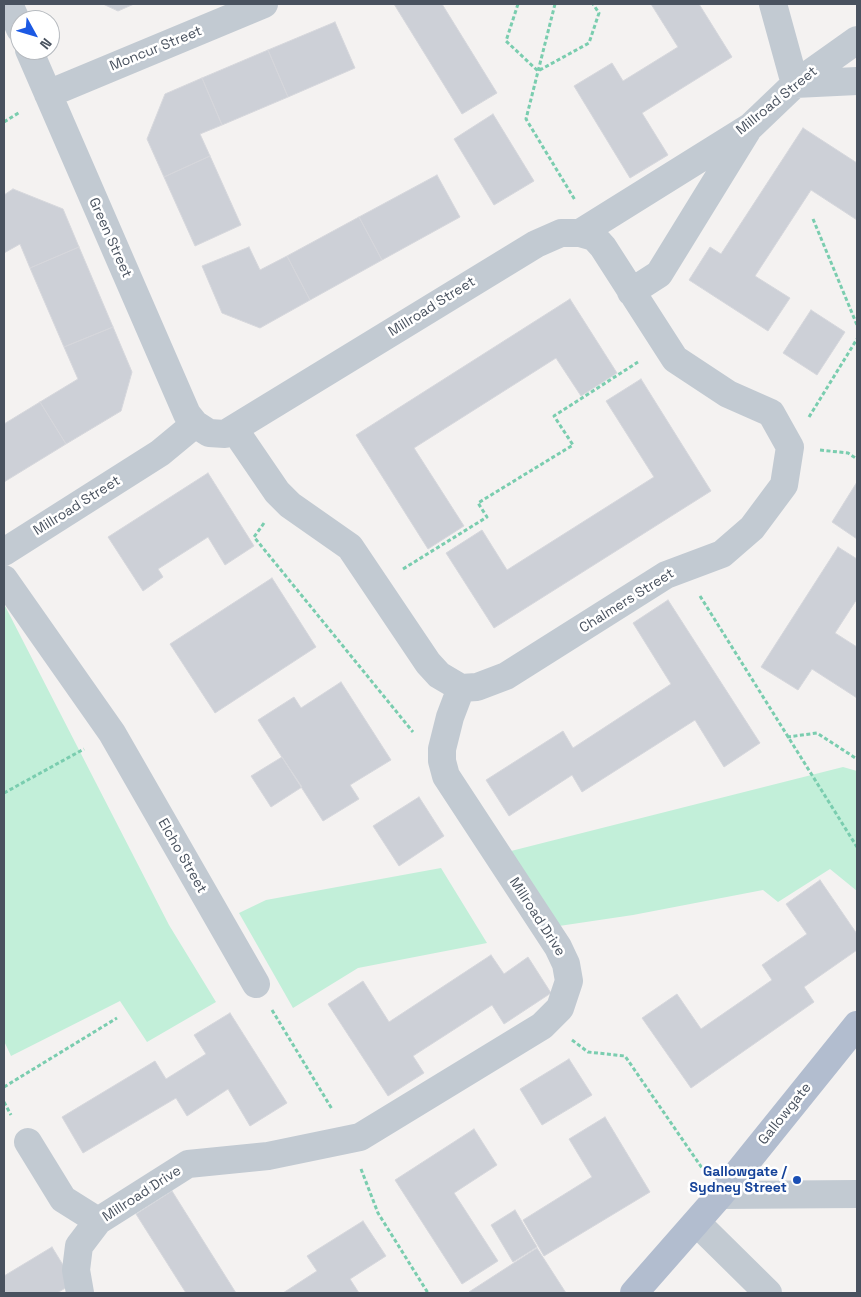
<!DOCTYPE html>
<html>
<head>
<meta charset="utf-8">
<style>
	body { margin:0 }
	#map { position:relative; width:861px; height:1297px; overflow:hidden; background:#f4f2f1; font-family:"Space Grotesk",sans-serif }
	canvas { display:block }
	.frame { position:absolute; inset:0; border:5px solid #49525f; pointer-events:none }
	.north { position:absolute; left:10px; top:10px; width:50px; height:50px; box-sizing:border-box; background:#fff; border:1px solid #b6babf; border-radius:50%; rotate:129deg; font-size:14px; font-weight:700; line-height:20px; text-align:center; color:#49525f }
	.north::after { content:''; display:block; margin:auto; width:18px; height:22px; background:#1c59e3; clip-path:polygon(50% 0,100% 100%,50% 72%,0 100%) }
</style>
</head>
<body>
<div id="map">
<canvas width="861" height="1297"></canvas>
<div class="frame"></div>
<div class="north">N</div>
</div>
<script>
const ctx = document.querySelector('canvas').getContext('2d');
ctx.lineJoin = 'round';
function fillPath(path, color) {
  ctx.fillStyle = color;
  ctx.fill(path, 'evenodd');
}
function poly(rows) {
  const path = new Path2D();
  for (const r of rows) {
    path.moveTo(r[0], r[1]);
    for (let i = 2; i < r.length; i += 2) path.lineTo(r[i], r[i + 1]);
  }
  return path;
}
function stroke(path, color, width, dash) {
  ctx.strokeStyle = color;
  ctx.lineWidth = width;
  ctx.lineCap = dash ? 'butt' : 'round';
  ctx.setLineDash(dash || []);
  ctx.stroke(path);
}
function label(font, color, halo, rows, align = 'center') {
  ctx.font = font + ' "Space Grotesk",sans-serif';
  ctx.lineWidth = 5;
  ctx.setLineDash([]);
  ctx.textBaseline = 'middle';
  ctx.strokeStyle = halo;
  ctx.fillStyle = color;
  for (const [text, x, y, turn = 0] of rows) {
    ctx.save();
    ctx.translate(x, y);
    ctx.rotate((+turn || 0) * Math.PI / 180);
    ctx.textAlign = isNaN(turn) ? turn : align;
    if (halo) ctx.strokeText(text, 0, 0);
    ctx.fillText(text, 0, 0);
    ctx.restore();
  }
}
const green = poly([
	[4,604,169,925,216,1002,147,1042,120,1001,11,1056,4,1041],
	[843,767,857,771,857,891,830,869,778,902,763,890,633,915,559,926,511,851],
	[441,868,487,943,358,968,293,1008,239,913,266,900]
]);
const building = poly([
	[103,4,134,4,118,11,103,4],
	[394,4,442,4,497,93,462,114,394,4],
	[651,4,699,4,732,57,642,113,668,155,630,178,574,86,612,63,623,81,678,47,651,4],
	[335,22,355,68,288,97,268,50,335,22],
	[268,50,288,97,222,125,202,78,268,50],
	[202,78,222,125,200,134,210,156,164,177,147,139,165,94,202,78],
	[493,114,534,181,494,205,454,139,493,114],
	[803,128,857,163,857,220,811,190,755,276,790,298,768,331,689,280,710,247,721,254,803,128],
	[210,156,241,225,195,246,164,177,210,156],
	[437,175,460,217,382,260,359,217,437,175],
	[13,189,63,209,79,247,30,268,20,244,4,253,4,195,13,189],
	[359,217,382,260,310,300,287,256,359,217],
	[79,247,113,327,64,347,30,268,79,247],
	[249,247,260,270,287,256,310,300,260,328,222,313,202,266,249,247],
	[570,299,617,373,581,396,556,358,414,448,464,526,428,549,356,435,570,299],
	[811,310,845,332,817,375,783,353,811,310],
	[113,327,132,372,121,411,66,444,40,402,78,379,64,347,113,327],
	[641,379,711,491,494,628,446,553,482,530,507,570,654,477,606,401,641,379],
	[40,402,66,444,4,482,4,424,40,402],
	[208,473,254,546,225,565,208,537,158,569,163,577,143,591,108,537,208,473],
	[857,482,857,539,832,522,857,482],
	[838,547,857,559,857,599,835,633,857,647,857,698,812,669,798,690,761,667,838,547],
	[272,578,316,647,215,713,170,644,272,578],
	[668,600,760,743,724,767,695,720,582,792,572,775,509,816,486,780,563,731,573,748,671,684,633,623,668,600],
	[341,682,391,760,350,785,359,799,323,821,258,720,294,697,301,708,341,682],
	[282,757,302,787,271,807,251,776,282,757],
	[419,797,444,836,399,866,373,826,419,797],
	[820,880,857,934,857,950,804,987,814,1002,691,1088,642,1018,677,994,701,1029,772,980,762,965,807,934,786,904,820,880],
	[491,955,504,974,528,957,551,993,504,1024,492,1005,413,1056,424,1073,388,1096,328,1004,363,981,389,1022,491,955],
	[230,1013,287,1103,250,1126,228,1089,187,1116,176,1098,83,1153,62,1117,155,1061,166,1079,206,1054,194,1035,230,1013],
	[569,1059,592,1095,542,1125,520,1089,569,1059],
	[605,1117,650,1192,544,1256,523,1220,592,1177,569,1139,605,1117],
	[474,1129,497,1165,454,1193,498,1261,462,1284,395,1180,474,1129],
	[172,1191,236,1293,186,1293,136,1214,172,1191],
	[515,1210,537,1247,513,1262,491,1225,515,1210],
	[363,1221,386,1256,350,1279,359,1293,283,1293,317,1271,307,1256,363,1221],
	[52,1247,74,1283,57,1293,4,1293,4,1276,52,1247],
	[537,1248,566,1293,469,1293,469,1292,537,1248]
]);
const path = poly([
	[518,4,506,41,538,71,589,43,599,13,593,4],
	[555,4,526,119,575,200],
	[4,122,20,112],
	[813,219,857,325],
	[809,417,857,339],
	[820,450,848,453,857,459],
	[264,523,254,537,413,732],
	[403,569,487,517,478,503,573,445,554,416,638,362],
	[700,596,857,847],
	[787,737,817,733,857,759],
	[4,793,84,749],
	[272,1010,332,1109],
	[572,1040,588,1052,625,1056,702,1168],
	[4,1087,117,1018],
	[4,1102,11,1115],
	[361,1169,378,1213,428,1293]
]);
const minor = poly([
	[9,4,20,29],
	[773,4,795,84,857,81],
	[29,50,187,414,195,424],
	[48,94,264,4],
	[631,292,659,274,747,131],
	[4,552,160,453,195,424,209,433,225,434,536,244,561,233,580,233,750,127,795,84,857,40],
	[4,579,112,733,256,984],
	[461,688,477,687,506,676,666,575,722,554,752,528,784,485,790,447,771,413,728,394,675,359,603,247,594,237,580,233],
	[28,1142,63,1199,98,1221],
	[720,1195,857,1194],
	[697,1223,768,1293],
	[80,1293,76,1270,79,1246,98,1221,188,1164,268,1156,360,1137,542,1026,560,1008,569,981,566,964,558,947,446,776,442,761,442,749,450,717,461,688,439,675,428,663,350,547,290,505,277,492,234,429]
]);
const major = poly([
	[634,1293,720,1195,857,1025]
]);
const markers = [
	[797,1180,5,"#1a4fb4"]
];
const streetNames = [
	["Moncur Street",156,49,-22],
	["Millroad Street",777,101,-39],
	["Green Street",110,238,66],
	["Millroad Street",432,307,-32],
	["Millroad Street",77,506,-32],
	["Chalmers Street",627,601,-32],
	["Elcho Street",182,856,60],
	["Millroad Drive",537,917,57],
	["Gallowgate",785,1114,-51],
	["Millroad Drive",142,1194,-33]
];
const transitNames = [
	["Gallowgate /",787,1172],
	["Sydney Street",787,1188]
];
fillPath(green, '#c2efd9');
fillPath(building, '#cdd0d7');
stroke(building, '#d6d7dc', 1);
stroke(path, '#7acdaf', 3, [4, 2.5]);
stroke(minor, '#c2cad2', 28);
stroke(major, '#b2bdcf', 28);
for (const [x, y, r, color] of markers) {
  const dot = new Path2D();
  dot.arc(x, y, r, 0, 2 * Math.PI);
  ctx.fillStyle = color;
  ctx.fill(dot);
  stroke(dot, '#fff', 2);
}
label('14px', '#49525f', '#fff', streetNames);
label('bold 14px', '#164399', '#fff', transitNames, 'right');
</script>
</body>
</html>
